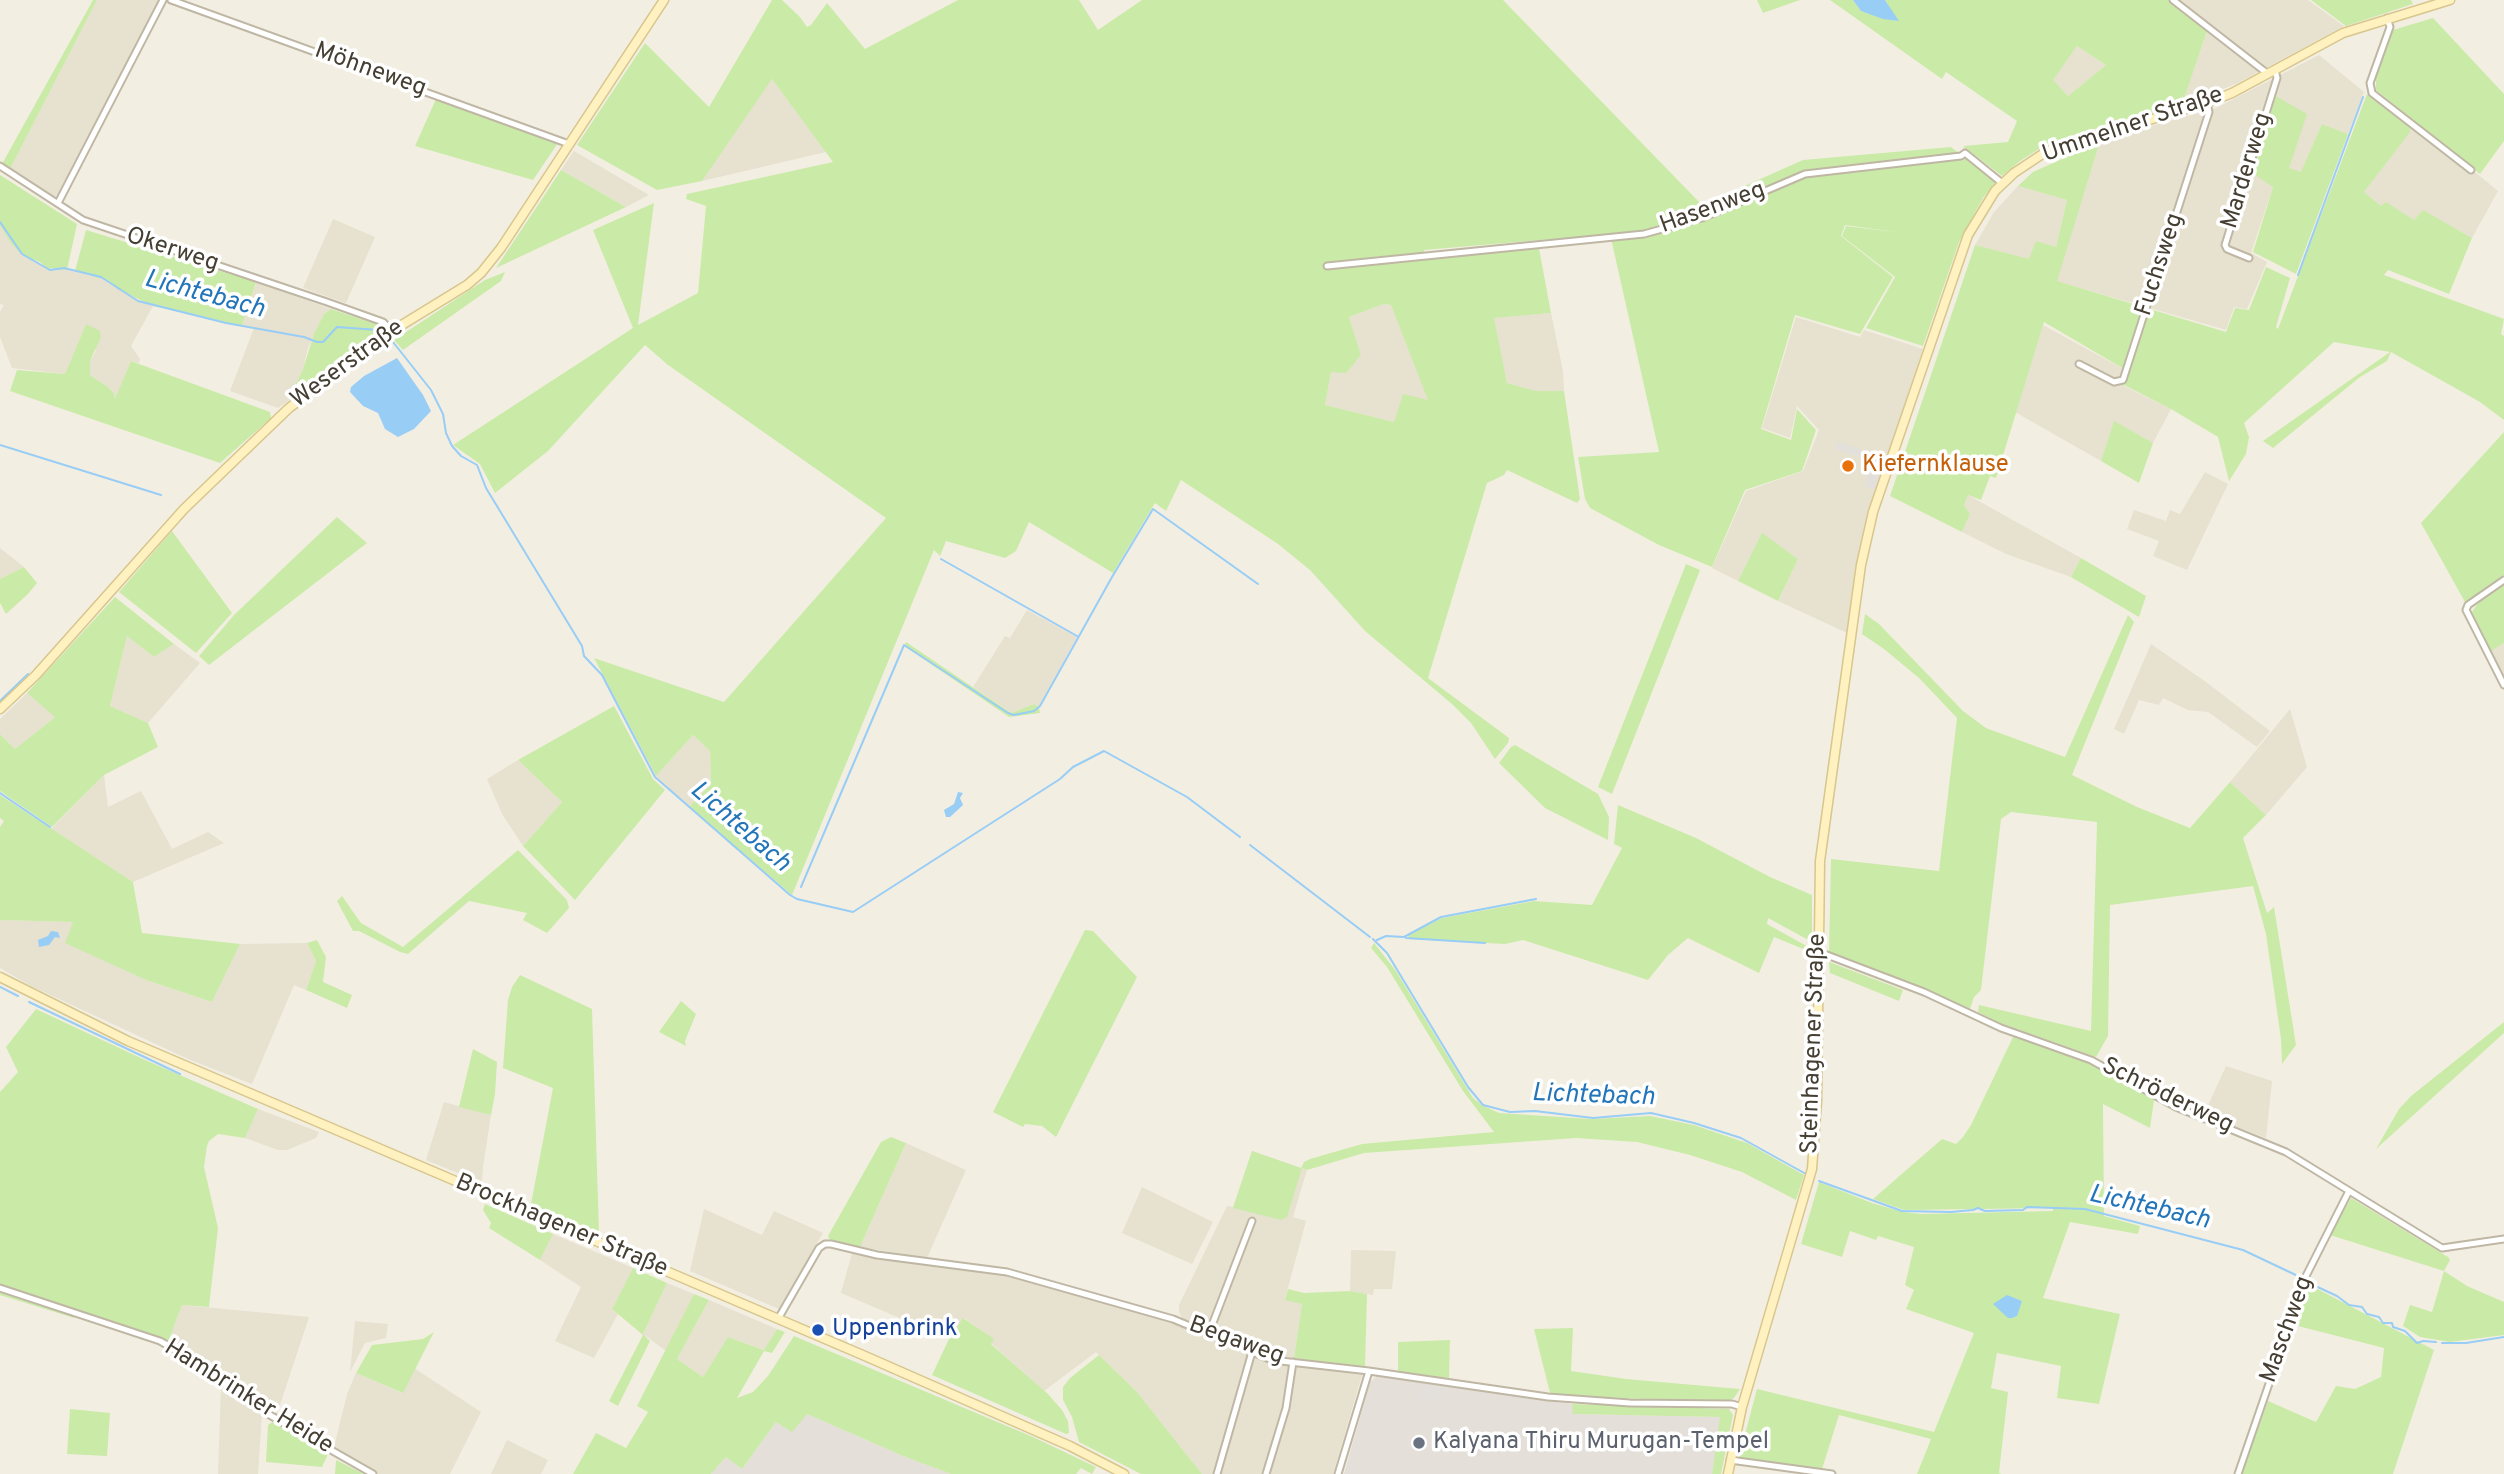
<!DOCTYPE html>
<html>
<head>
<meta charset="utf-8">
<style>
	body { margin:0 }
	canvas { display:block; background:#f3eee2 }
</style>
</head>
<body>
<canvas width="2504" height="1474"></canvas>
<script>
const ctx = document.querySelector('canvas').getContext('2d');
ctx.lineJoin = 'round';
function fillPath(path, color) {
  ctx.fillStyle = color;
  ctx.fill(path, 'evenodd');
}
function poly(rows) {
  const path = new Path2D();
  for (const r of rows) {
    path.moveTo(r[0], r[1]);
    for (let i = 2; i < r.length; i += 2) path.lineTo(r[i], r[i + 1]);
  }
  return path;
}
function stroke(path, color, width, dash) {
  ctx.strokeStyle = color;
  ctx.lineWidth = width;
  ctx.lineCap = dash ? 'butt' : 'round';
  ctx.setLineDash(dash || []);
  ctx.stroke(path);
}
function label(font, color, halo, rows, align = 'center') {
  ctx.font = font + ' Overpass,sans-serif';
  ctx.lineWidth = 7;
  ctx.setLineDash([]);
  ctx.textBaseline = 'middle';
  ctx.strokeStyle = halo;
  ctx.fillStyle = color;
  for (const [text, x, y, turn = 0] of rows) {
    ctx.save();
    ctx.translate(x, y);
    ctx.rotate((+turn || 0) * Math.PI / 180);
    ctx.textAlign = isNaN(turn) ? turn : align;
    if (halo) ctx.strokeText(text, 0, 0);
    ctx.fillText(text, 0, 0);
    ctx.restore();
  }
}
const residential = poly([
	[97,0,158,0,158,7,60,195,54,196,10,169],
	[2176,0,2308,0,2344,26,2266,68],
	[2208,28,2262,70,2238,83,2182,105],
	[2077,46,2106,65,2068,96,2052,80],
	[2319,55,2364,92,2348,134,2322,124,2301,173,2289,168,2273,187,2251,253,2267,262,2247,309,2234,307,2226,330,2056,281,2101,140,2216,108],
	[772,79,826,152,702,181,734,132],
	[2413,121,2498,191,2472,238,2424,211,2414,220,2387,203,2381,206,2364,192,2409,132],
	[574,151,649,195,626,207,561,170],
	[2018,186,2067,200,2056,247,2030,260,1975,245,1994,212],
	[333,219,375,237,346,303,303,288],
	[0,225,23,256,51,269,59,268,100,278,135,299,153,306,131,346,140,359,139,363,131,361,115,401,114,393,108,387,90,375,90,361,96,351,86,324,65,374,12,368,0,337,0,312,4,305,0,304],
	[256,282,331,309,324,314,308,348,303,369,288,401,278,408,230,391,254,328,242,326],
	[1384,304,1391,305,1429,400,1394,422,1325,405,1331,372,1361,355,1349,317],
	[1551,313,1563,371,1564,391,1536,391,1507,383,1493,318],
	[1796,317,1860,337,1864,330,1923,349,1875,493,1858,558,1847,633,1778,601,1798,559,1762,534,1738,581,1712,568,1746,491,1803,471,1819,430,1797,406,1790,438,1762,428],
	[2043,325,2129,372,2124,386,2171,409,2153,443,2114,422,2101,461,2015,412],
	[2205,472,2228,484,2187,570,2153,556,2159,541,2127,529,2134,510,2166,521,2170,510,2180,514],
	[1968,495,2081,558,2071,577,2006,554,1962,532,1970,514,1964,505],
	[0,548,24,567,0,579],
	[1027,610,1077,637,1039,706,1034,704,1011,713,973,687,1005,636,1010,638],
	[127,636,154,657,174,644,200,663,148,723,110,706],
	[2504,643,2504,674,2491,651],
	[2151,644,2206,682,2270,731,2257,747,2208,712,2188,710,2163,698,2159,705,2139,700,2124,734,2114,729],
	[27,693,56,716,15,749,0,734,0,719],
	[2290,709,2307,767,2266,815,2230,782],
	[693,735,710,751,711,784,689,807,656,776],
	[518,760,562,802,523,846,502,814,487,779],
	[104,775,108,807,141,791,172,849,208,832,224,843,133,882,51,829],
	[0,920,73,922,66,943,146,980,212,1002,240,944,307,943,316,961,306,990,294,985,252,1084,188,1059,31,986,0,968],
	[2226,1066,2272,1081,2266,1138,2204,1114],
	[444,1102,491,1115,483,1167,482,1183,426,1160],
	[258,1109,319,1132,316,1138,287,1150,278,1150,245,1138],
	[906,1143,966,1170,927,1258,860,1247],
	[1252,1151,1307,1170,1293,1217,1306,1221,1285,1299,1302,1304,1294,1358,1271,1355,1182,1318,1179,1312,1179,1305,1227,1206,1233,1207],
	[1142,1187,1213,1222,1192,1264,1122,1233],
	[704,1209,762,1235,774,1211,823,1233,779,1309,690,1271],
	[553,1234,633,1268,612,1309,618,1314,594,1358,555,1341,581,1287,540,1260],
	[1351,1250,1396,1251,1392,1289,1374,1289,1373,1295,1350,1291],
	[852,1253,1008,1275,1173,1323,1248,1354,1214,1474,1202,1474,1137,1392,1096,1352,1044,1391,991,1343,993,1339,964,1318,949,1339,841,1293],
	[667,1283,694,1294,666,1351,643,1334],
	[709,1300,777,1329,765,1350,728,1337,703,1377,677,1359],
	[182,1305,309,1317,277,1414,232,1387,189,1354,168,1342],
	[355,1321,388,1324,386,1338,365,1343,350,1372],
	[1254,1355,1273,1362,1362,1375,1333,1474,1219,1474],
	[414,1368,481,1412,450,1474,379,1474,335,1451,334,1447,347,1394,356,1373,402,1393],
	[221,1386,262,1413,258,1474,218,1474],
	[507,1440,548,1460,541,1474,491,1474]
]);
const industrial = poly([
	[1377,1376,1572,1404,1574,1414,1721,1417,1712,1474,1344,1474,1370,1382],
	[807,1414,903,1456,951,1474,711,1474,726,1457,742,1469,776,1422]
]);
const green = poly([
	[93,0,97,0,10,169,2,164],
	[772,0,782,0,800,17,807,27,811,25,827,3,865,49,958,0,1079,0,1098,30,1142,0,1503,0,1702,205,1803,160,1951,147,1996,182,1983,198,1959,242,1923,346,1866,328,1895,277,1842,236,1846,226,1902,233,1845,225,1841,236,1893,277,1860,334,1795,315,1761,429,1791,440,1797,409,1816,430,1802,471,1745,490,1712,567,1659,545,1590,508,1585,499,1578,457,1659,452,1610,234,1424,250,1426,257,1537,247,1539,248,1551,313,1494,318,1507,383,1536,391,1564,391,1580,499,1577,503,1507,470,1504,475,1487,483,1428,678,1509,738,1508,743,1495,759,1471,723,1452,704,1365,631,1310,570,1278,544,1181,480,1166,511,1155,503,1113,573,1029,522,1016,551,1005,558,946,541,940,556,934,550,792,895,689,807,711,784,710,751,693,735,656,776,594,658,724,702,886,518,668,365,645,345,548,451,495,493,480,464,453,445,633,328,593,230,654,203,638,325,698,293,706,206,686,199,687,194,833,162,772,79,702,181,657,190,577,145,645,43,709,107],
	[1384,304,1391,305,1428,400,1403,394,1394,422,1325,405,1331,372,1346,373,1361,355,1349,317],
	[1757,0,1800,0,1763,13],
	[1830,0,1853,0,1861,11,1898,21,1885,0,2170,0,2208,28,2182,105,2073,135,2042,147,2020,161,2002,176,1963,146,2008,142,2017,121,1946,72,1942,79],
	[2077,46,2106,65,2068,96,2053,80],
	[2311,0,2411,0,2413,4,2346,26],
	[2433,18,2504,94,2504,141,2480,174,2376,90,2376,78,2393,30],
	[2367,94,2410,126,2410,132,2364,192,2381,206,2386,202,2414,220,2423,210,2472,238,2449,294,2388,270,2384,275,2504,319,2501,334,2504,336,2504,420,2480,402,2391,352,2387,361,2360,377,2273,448,2263,441,2390,352,2334,342,2244,423,2249,437,2246,454,2229,481,2218,437,2171,409,2124,385,2129,372,2044,322,1996,478,1990,476,1981,500,1968,495,1964,505,1970,514,1962,532,1890,496,1975,245,2029,259,2036,241,2056,247,2067,200,2018,186,2033,172,2100,142,2057,281,2226,332,2235,308,2249,310,2266,267,2290,278,2276,327,2278,329],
	[2274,95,2307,114,2289,168,2301,172,2322,124,2348,134,2296,274,2253,252,2273,187,2251,172],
	[436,99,558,143,533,180,415,146],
	[561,170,626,207,496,268,540,202],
	[0,175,77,224,67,270,47,268,40,262,23,256,11,243,0,225],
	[86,230,256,282,242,326,153,306,117,289,109,281,75,271],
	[505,272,501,281,403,350,394,340,485,280],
	[331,309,385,327,288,401,303,369,314,334,324,314],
	[86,324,100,331,101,337,90,361,90,375,108,387,114,393,115,399,131,361,270,412,271,418,220,463,10,391,17,370,65,374],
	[2114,421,2153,443,2139,483,2101,461],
	[2504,432,2504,577,2465,602,2421,523],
	[337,517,367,543,209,665,199,656,234,615],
	[172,531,232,613,196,653,119,592],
	[1762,533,1798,559,1778,601,1738,581],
	[2081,558,2146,596,2139,617,2071,577],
	[1686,564,1700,570,1612,794,1598,787],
	[24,567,37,583,28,594,6,614,0,603,0,579],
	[2504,584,2504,643,2491,651,2472,612,2478,603],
	[115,597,174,644,154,657,127,636,110,706,148,723,158,747,104,775,52,827,0,791,0,734,15,749,55,717,27,693],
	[1865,614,1879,624,1963,711,1986,728,2065,757,2128,615,2134,622,2072,775,2137,807,2190,828,2230,782,2266,815,2243,838,2267,913,2274,907,2296,1045,2282,1064,2281,1039,2266,934,2253,886,2110,905,2108,1036,2096,1057,2000,1023,1978,1012,1979,1005,2091,1031,2097,822,2011,812,2001,819,1981,990,1974,997,1970,1009,1829,953,1831,859,1939,871,1957,718,1919,678,1884,649,1862,634],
	[906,642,1011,713,1034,704,1039,707,1040,713,1009,717,904,646],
	[614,706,653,779,665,790,575,900,523,846,562,802,518,760],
	[1515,745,1598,794,1609,817,1608,840,1545,808,1499,763,1511,747],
	[0,795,133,882,142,933,240,944,212,1002,146,980,65,943,73,922,0,920,0,827,4,821,0,818],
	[1618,805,1696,838,1770,877,1812,895,1812,942,1768,918,1767,924,1812,949,1813,953,1774,937,1759,973,1688,938,1668,955,1648,980,1523,940,1505,944,1409,939,1408,935,1442,918,1534,901,1592,905,1622,848,1614,844],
	[518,850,567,900,569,908,547,933,523,920,527,913,469,901,408,954,400,952,359,931,353,931,337,901,342,896,361,923,403,947],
	[1085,930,1093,931,1137,977,1056,1137,1042,1126,1025,1124,1023,1127,993,1112],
	[317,940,326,957,323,982,352,995,347,1008,306,990,316,961,307,943],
	[1374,943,1396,971,1473,1098,1482,1105,1499,1113,1591,1119,1650,1116,1694,1125,1747,1143,1804,1175,1796,1200,1742,1172,1690,1155,1637,1142,1576,1138,1364,1153,1307,1170,1302,1168,1287,1217,1281,1220,1233,1208,1252,1151,1301,1168,1304,1162,1310,1159,1362,1144,1494,1132,1463,1091,1387,967,1371,948],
	[1829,962,1903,990,1899,1001,1830,973],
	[520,975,592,1009,599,1233,531,1204,553,1088,503,1068,508,1000,512,987],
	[681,1001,696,1014,685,1041,686,1046,659,1032],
	[36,1009,143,1059,258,1109,245,1138,218,1134,209,1141,207,1146,204,1167,218,1228,209,1307,182,1305,168,1342,0,1284,0,1092,18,1072,6,1047],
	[2504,1022,2504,1033,2376,1149,2399,1109,2411,1096],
	[2014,1035,2088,1063,2154,1100,2150,1128,2103,1104,2104,1216,2140,1226,2138,1234,2070,1222,2043,1298,2120,1314,2099,1404,2057,1398,2061,1366,1997,1353,1991,1388,2008,1392,1999,1473,2002,1474,1917,1474,1931,1439,1839,1415,1822,1469,1747,1461,1739,1457,1757,1389,1934,1432,1974,1333,1906,1309,1914,1290,1905,1285,1914,1247,1878,1236,1876,1240,1850,1231,1842,1257,1801,1244,1819,1182,1872,1203,1903,1212,1921,1214,2053,1211,2053,1208,1904,1210,1873,1199,1942,1139,1956,1144,1963,1137,1971,1125],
	[473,1049,497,1062,495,1094,491,1115,459,1107],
	[891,1137,906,1143,860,1247,830,1240,828,1236,881,1142],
	[2351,1198,2448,1257,2450,1260,2444,1271,2467,1286,2504,1302,2504,1335,2450,1342,2420,1337,2403,1326,2410,1305,2432,1312,2444,1271,2330,1235],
	[485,1204,553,1234,540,1260,489,1228,491,1223,483,1210],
	[633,1268,667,1283,643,1334,650,1341,618,1406,609,1401,643,1335,612,1309],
	[2306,1283,2434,1350,2393,1474,2242,1474,2268,1401,2316,1422,2336,1386,2355,1389,2381,1377,2384,1348,2294,1325],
	[1288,1289,1304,1293,1350,1291,1367,1294,1365,1368,1294,1358,1302,1304,1285,1300],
	[0,1291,74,1315,74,1318,0,1295],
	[694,1294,709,1300,677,1359,703,1377,728,1337,764,1350,777,1329,785,1332,772,1353,764,1351,737,1398,753,1392,768,1376,794,1336,1033,1437,1096,1467,1092,1474,1081,1468,1076,1474,951,1474,903,1456,807,1414,792,1432,776,1422,742,1469,726,1457,711,1474,573,1474,596,1433,626,1448,648,1412,637,1406],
	[963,1318,994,1339,991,1344,1048,1394,1062,1410,1068,1421,1069,1433,1066,1434,932,1375,949,1339],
	[1573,1328,1571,1371,1626,1379,1740,1389,1734,1398,1730,1400,1645,1399,1572,1396,1550,1393,1534,1329],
	[434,1332,403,1393,356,1373,372,1345,423,1339],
	[1450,1340,1449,1378,1398,1372,1398,1342],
	[1099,1355,1137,1392,1202,1474,1141,1474,1079,1442,1072,1417,1063,1400,1063,1387,1070,1378],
	[1572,1404,1729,1409,1733,1415,1721,1474,1712,1474,1720,1417,1573,1414],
	[70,1409,110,1413,107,1456,67,1454],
	[274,1421,328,1454,322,1467,266,1462,268,1425],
	[336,1460,364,1474,335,1474]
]);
const parking = poly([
	[1838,442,1886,458,1876,489,1865,486,1873,461,1835,449],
	[1422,1384,1443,1387,1439,1401,1424,1397,1422,1403,1417,1401]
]);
const water = poly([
	[1853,0,1885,0,1899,21,1883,19,1861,11],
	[397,358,423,395,431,411,414,429,398,437,385,429,378,413,363,406,350,392,351,387,364,376],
	[958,792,963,793,960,798,963,805,950,817,946,817,944,810,954,804],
	[51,931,58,932,60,938,55,937,49,945,39,947,38,940,48,936],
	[2007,1295,2022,1301,2017,1316,2012,1318,2008,1318,1993,1304]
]);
const stream = poly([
	[0,222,22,254,50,270,64,268,101,277,138,301,226,323,304,337,317,342,323,342,337,327,378,330],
	[2298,275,2363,97],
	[393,342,431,390,443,414,446,433,452,446,461,456,477,465,486,488,582,646,584,656,602,675,655,777,790,895,797,899,853,912,1060,779,1073,767,1104,751,1187,797,1240,837],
	[0,445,161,495],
	[941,559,1077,636],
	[0,701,28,674],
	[0,793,50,827],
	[1250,845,1370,937],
	[801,887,904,645,1008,713,1014,715,1034,711,1040,706,1112,577,1153,509,1258,584],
	[1406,938,1485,943],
	[1373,939,1387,953,1468,1087,1483,1105,1510,1112,1535,1111,1593,1118,1651,1113,1694,1123,1741,1138,1806,1174],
	[1377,940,1386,936,1404,937,1441,917,1536,899],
	[0,987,18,996],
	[29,1002,180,1074],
	[1819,1181,1902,1211,1951,1212,1973,1210,1978,1208,1985,1211,2023,1210,2027,1207,2085,1209,2243,1250,2300,1277],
	[2309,1283,2337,1296,2349,1305,2362,1307,2367,1314,2379,1317,2383,1323,2392,1323,2393,1327,2405,1331,2417,1343,2423,1341,2436,1342],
	[2442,1343,2466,1343,2504,1337]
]);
const street = poly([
	[171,0,569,144],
	[2173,0,2268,74],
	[2387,18,2390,27,2370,83,2372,93,2471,170],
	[0,166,83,220,327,302,383,322,392,331],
	[58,203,163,0],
	[2249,258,2227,249,2225,245,2277,78,2275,70],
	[1327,266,1644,234,1702,218,1805,174,1961,156,1965,153,2002,183],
	[2079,364,2114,382,2123,380,2209,112,2207,103],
	[2504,580,2468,605,2466,610,2504,685],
	[1819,952,1924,992,2001,1028,2091,1060,2176,1107,2286,1152,2442,1248,2504,1239],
	[0,1288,160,1341,188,1357,234,1391,268,1414,373,1474],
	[778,1319,819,1248,825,1244,831,1244,877,1255,1007,1272,1173,1319,1272,1360,1369,1371,1548,1397,1630,1403,1732,1404,1742,1407],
	[1209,1333,1252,1221],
	[1730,1460,1832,1474],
	[1217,1474,1252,1352],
	[1266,1474,1286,1408,1293,1362],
	[1338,1474,1369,1371],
	[2238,1474,2306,1276,2349,1191]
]);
const secondary = poly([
	[0,709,36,675,184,509,289,408,392,331,467,285,481,273,501,248,664,0],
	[0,977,128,1041,865,1356,1070,1446,1124,1474],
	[1728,1474,1742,1407,1812,1169,1817,1101,1820,861,1861,565,1873,512,1968,235,1995,191,2014,173,2044,153,2074,142,2207,103,2232,93,2343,33,2450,0]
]);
const markers = [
	[1848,466,7,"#e8710a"],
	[818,1330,7,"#1a4fb4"],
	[1419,1443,7,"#6b7280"]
];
const streetNames = [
	["Möhneweg",370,71,20],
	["Ummelner Straße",2133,126,-19],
	["Marderweg",2248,171,-73],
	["Hasenweg",1713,209,-20],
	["Okerweg",172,251,18],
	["Fuchsweg",2161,265,-72],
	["Weserstraße",348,365,-36],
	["Steinhagener Straße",1815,1044,-88],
	["Schröderweg",2167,1097,26],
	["Brockhagener Straße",561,1227,23],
	["Maschweg",2288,1330,-70],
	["Begaweg",1236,1342,20],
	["Hambrinker Heide",248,1398,32]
];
const foodNames = [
	["Kiefernklause",1862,466]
];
const transitNames = [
	["Uppenbrink",832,1330]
];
const worshipNames = [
	["Kalyana Thiru Murugan-Tempel",1433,1443]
];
const waterNames = [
	["Lichtebach",204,296,15],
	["Lichtebach",739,828,41],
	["Lichtebach",1593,1097,2],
	["Lichtebach",2149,1209,13]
];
fillPath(residential, '#e7e1d0');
fillPath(industrial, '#e4dfd8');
fillPath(green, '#caeba7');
fillPath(parking, '#e3e0dc');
fillPath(water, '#98cdf6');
stroke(stream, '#98cdf6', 2);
stroke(street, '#bfb7a4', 9);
stroke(secondary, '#d7c68d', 11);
stroke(street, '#fff', 5);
stroke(secondary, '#fff2c0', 8);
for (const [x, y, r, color] of markers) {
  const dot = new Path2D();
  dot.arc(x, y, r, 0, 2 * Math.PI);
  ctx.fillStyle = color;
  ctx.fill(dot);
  stroke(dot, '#fff', 2.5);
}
label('24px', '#453e32', '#fff', streetNames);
label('24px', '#c56008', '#fff', foodNames, 'left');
label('24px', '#164399', '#fff', transitNames, 'left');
label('24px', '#5b616d', '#fff', worshipNames, 'left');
label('italic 26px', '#2375b9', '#fff', waterNames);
</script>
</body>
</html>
